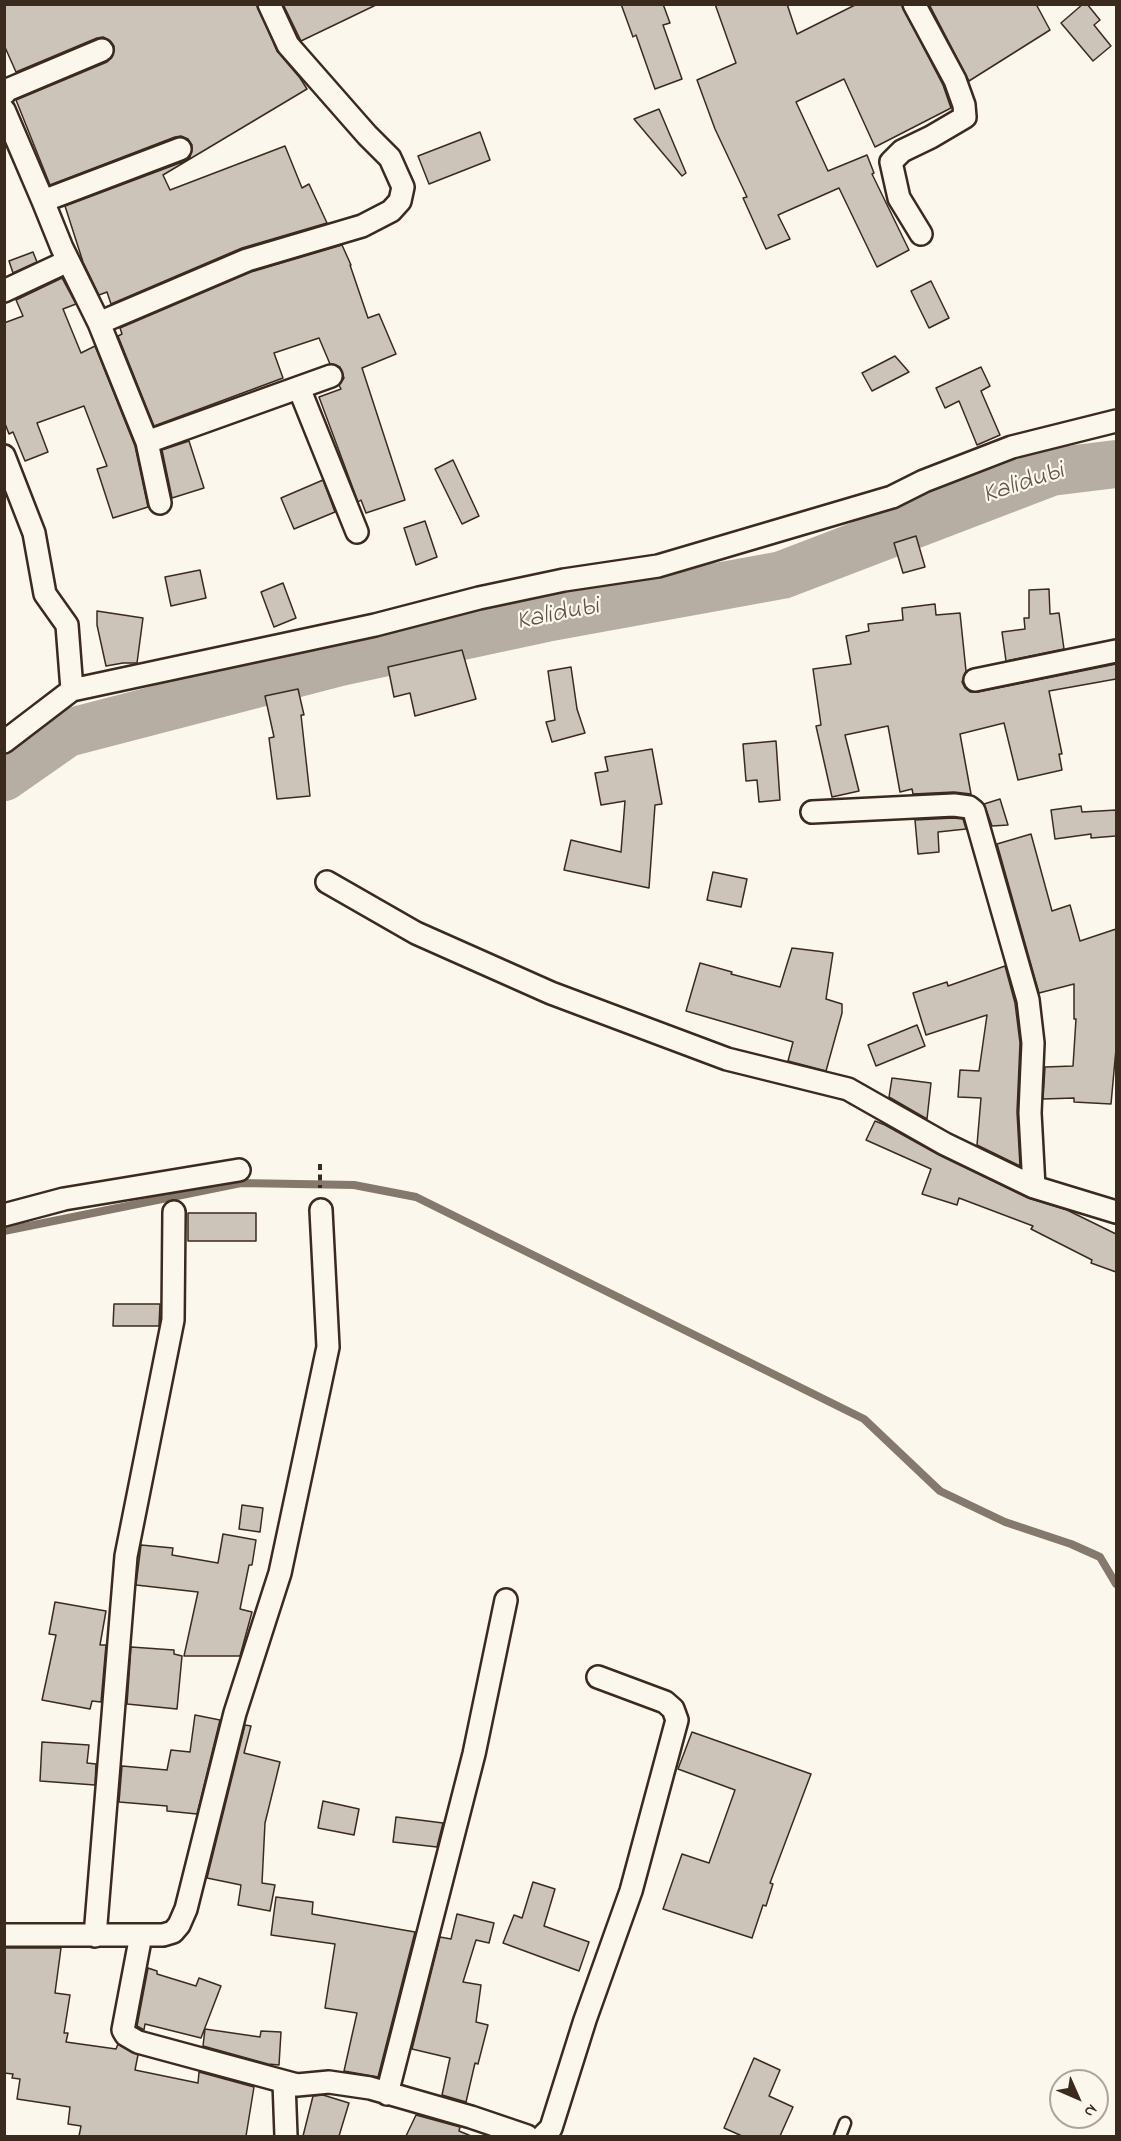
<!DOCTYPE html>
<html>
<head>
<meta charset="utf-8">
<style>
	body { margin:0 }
	#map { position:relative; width:1121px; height:2141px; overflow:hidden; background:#fbf7ec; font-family:"Indie Flower",sans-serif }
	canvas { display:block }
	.frame { position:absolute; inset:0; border:6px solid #3b2a1e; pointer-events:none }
	.north { position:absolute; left:1049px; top:2069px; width:60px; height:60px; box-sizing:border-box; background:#fbf7ec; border:2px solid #aea59a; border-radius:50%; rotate:135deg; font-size:16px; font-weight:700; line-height:24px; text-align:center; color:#3b2a1e }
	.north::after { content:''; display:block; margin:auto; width:21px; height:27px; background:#3b2a1e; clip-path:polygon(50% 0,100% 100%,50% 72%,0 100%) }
</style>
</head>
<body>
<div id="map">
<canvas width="1121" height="2141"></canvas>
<div class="frame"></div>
<div class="north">N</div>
</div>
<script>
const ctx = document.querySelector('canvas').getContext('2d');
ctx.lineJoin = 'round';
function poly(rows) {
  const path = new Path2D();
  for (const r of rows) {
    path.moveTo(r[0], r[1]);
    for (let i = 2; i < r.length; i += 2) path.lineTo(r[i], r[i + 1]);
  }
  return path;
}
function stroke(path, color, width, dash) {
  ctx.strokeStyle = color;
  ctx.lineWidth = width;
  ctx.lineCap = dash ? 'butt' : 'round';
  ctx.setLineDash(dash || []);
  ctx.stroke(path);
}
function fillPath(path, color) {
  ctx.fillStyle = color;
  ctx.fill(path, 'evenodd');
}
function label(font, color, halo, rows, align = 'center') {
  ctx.font = font + ' "Indie Flower",sans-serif';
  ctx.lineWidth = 4.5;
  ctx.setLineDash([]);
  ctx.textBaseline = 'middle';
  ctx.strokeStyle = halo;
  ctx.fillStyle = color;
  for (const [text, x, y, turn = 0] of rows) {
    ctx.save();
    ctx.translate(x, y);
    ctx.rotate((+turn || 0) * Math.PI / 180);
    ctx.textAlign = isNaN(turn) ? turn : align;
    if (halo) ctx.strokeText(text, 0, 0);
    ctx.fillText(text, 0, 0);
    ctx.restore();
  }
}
const stream = poly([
	[4,1231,241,1183,354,1185,416,1197,864,1419,940,1491,1005,1522,1071,1544,1100,1557,1116,1584]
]);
const river = poly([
	[4,777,67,733,340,662,546,618,782,575,1051,472,1116,464]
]);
const building = poly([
	[4,4,257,4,277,51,300,78,307,89,163,175,170,190,285,146,302,188,309,184,327,223,242,248,111,304,107,292,99,295,83,262,65,206,185,161,190,157,192,145,188,139,181,136,175,137,50,185,16,100,107,62,112,57,114,46,109,40,103,37,97,38,16,72,4,45,4,4],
	[283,4,378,4,301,41,283,4],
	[621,4,663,4,670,23,663,25,682,79,655,89,636,35,633,37,621,4],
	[715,4,787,4,797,34,857,4,901,4,943,85,951,108,875,147,844,79,796,102,828,171,867,155,874,173,872,174,909,250,877,267,839,188,778,215,790,239,766,249,743,198,747,197,715,129,697,80,736,63,715,4],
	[929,4,1036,4,1050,30,969,81,929,4],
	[1083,4,1087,4,1100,20,1094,25,1111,46,1093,61,1061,23,1083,4],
	[659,109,686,173,682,176,634,119,659,109],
	[480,132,490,160,429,184,418,156,480,132],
	[342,245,351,265,350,265,368,318,379,314,396,354,362,368,405,500,366,513,361,500,358,502,319,397,341,389,339,385,344,378,340,367,330,364,319,338,274,353,283,378,154,426,118,336,122,334,120,328,251,272,342,245],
	[33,252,37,262,13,273,9,261,33,252],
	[62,278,76,304,63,309,81,353,95,346,135,446,148,507,113,518,97,469,107,466,84,406,37,423,48,452,25,461,13,432,9,434,4,421,4,323,23,316,16,300,62,278],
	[931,281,949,318,929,328,911,291,931,281],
	[895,356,909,372,872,391,862,373,895,356],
	[981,367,990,386,981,391,1000,435,977,445,959,401,945,408,936,388,981,367],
	[189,441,204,488,172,498,162,450,189,441],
	[453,460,479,516,462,524,435,469,453,460],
	[323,480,335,512,294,529,281,498,323,480],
	[425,521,437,557,416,565,404,528,425,521],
	[916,536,925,567,903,573,894,543,916,536],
	[200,570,206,598,171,606,165,577,200,570],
	[283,583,296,618,274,627,261,592,283,583],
	[1049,589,1050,614,1059,613,1064,649,1006,661,1002,632,1025,629,1024,618,1029,618,1029,590,1049,589],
	[935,604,936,615,960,613,966,671,962,682,965,688,970,692,978,692,1116,664,1116,679,1049,691,1062,754,1059,754,1062,770,1018,780,1004,723,960,734,971,794,954,792,913,794,912,789,900,792,888,726,845,735,859,791,832,797,816,726,821,725,813,669,851,664,846,636,869,631,868,624,903,620,902,608,935,604],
	[97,611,143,618,137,663,123,663,106,666,97,625,97,611],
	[462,650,476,699,415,716,410,693,394,697,388,667,462,650],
	[571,667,577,709,585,733,552,742,546,722,555,720,548,671,571,667],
	[298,689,304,715,301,715,310,796,277,799,269,738,274,737,265,696,298,689],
	[776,741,780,800,759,802,757,780,746,781,743,744,776,741],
	[652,749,662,804,655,805,649,888,564,870,571,840,621,852,625,801,601,805,595,773,608,771,605,757,652,749],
	[1000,799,1008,825,992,826,984,804,1000,799],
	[1081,806,1082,812,1116,810,1116,836,1091,838,1091,834,1055,839,1051,810,1081,806],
	[953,818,963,819,966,829,938,832,939,852,918,854,915,820,953,818],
	[1031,834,1052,911,1070,905,1080,941,1116,929,1116,1049,1111,1104,1074,1102,1074,1098,1043,1099,1045,1067,1073,1066,1076,1019,1074,1019,1074,984,1039,993,997,844,1031,834],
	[713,872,747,879,741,907,707,900,713,872],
	[792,948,833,953,826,999,842,1004,842,1013,826,1071,788,1061,793,1042,686,1011,700,963,732,972,731,974,780,987,792,948],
	[1005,966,1015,1003,1020,1043,1017,1112,1020,1166,977,1145,981,1098,958,1097,960,1070,979,1071,987,1015,926,1035,913,993,947,982,948,986,1005,966],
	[917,1025,925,1046,876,1066,868,1045,917,1025],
	[892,1078,931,1083,927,1119,889,1097,892,1078],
	[875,1121,885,1125,939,1155,1028,1198,1067,1210,1116,1234,1116,1272,1091,1263,1092,1260,1031,1229,1033,1226,959,1198,957,1205,922,1194,931,1169,866,1140,875,1121],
	[188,1213,256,1213,256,1241,188,1241,188,1213],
	[114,1304,160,1304,159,1326,113,1326,114,1304],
	[242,1505,263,1508,260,1532,239,1529,242,1505],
	[223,1534,256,1540,252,1565,249,1565,240,1609,252,1612,240,1656,184,1656,198,1592,136,1585,141,1545,173,1548,172,1555,218,1563,223,1534],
	[55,1602,106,1611,100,1645,106,1645,101,1702,92,1701,90,1709,42,1700,56,1635,49,1634,55,1602],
	[131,1647,174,1650,174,1654,182,1656,177,1709,127,1704,131,1647],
	[195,1715,220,1720,197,1814,167,1811,167,1806,119,1802,122,1766,167,1770,171,1750,190,1752,195,1715],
	[245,1725,251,1726,244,1753,280,1762,265,1823,262,1883,275,1885,270,1911,238,1905,241,1885,207,1878,245,1725],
	[692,1732,811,1774,770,1883,773,1884,766,1906,763,1905,752,1938,663,1909,682,1854,709,1863,735,1790,678,1769,692,1732],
	[42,1742,89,1745,87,1763,96,1764,95,1785,40,1781,42,1742],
	[323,1801,359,1809,354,1835,318,1828,323,1801],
	[396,1817,443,1823,437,1847,393,1842,396,1817],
	[533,1882,555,1889,544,1926,589,1942,579,1971,503,1943,514,1915,522,1918,533,1882],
	[276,1897,313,1902,312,1914,415,1932,378,2077,344,2071,357,2013,325,2008,335,1944,271,1935,276,1897],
	[457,1914,494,1923,489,1943,476,1940,463,1982,481,1985,476,2022,488,2025,478,2064,475,2063,466,2102,442,2095,450,2058,412,2049,440,1937,451,1939,457,1914],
	[4,1948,61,1948,55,1993,70,1995,64,2033,68,2033,66,2042,116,2049,118,2044,138,2055,135,2070,198,2083,199,2072,254,2087,246,2136,79,2136,81,2126,68,2124,70,2107,17,2099,20,2079,12,2078,13,2074,4,2073,4,1948],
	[148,1968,157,1971,157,1974,196,1986,199,1978,221,1986,201,2038,145,2024,144,2030,137,2026,148,1968],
	[205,2029,260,2037,261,2031,281,2032,279,2065,268,2064,203,2046,205,2029],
	[754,2058,780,2070,769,2096,793,2107,780,2136,742,2136,724,2128,754,2058],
	[323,2095,349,2103,339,2136,303,2136,313,2096,323,2095],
	[416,2115,460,2127,459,2131,471,2136,406,2136,416,2115]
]);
const path = poly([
	[320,1164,320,1188]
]);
const service = poly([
	[840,2136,845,2123]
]);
const minor = poly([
	[914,4,955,80,964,105,965,117,931,137,902,151,891,162,899,198,921,234],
	[4,94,7,90,102,50],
	[4,110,43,201],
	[180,149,43,201,62,248,99,323,247,260,362,226,391,211,400,201,403,187,390,158,367,135,288,45,269,4],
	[4,291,68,261],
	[99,323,147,442,160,503],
	[299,388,357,532],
	[147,442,331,376],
	[4,456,34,533,45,594,67,625,72,690],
	[975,680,1116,651],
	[4,742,72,690,375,625,479,598,564,580,658,566,892,497,924,481,1012,447,1116,421],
	[812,812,954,805,969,807,974,811,1028,1000,1033,1043,1030,1113,1034,1187],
	[327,882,416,933,551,993,727,1059,848,1089,945,1144,1034,1187,1116,1212],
	[4,1215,64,1199,239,1170],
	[4,1935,163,1935,173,1932,179,1925,186,1909,235,1713,280,1573,328,1347,321,1210],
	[141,1935,123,2030,126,2035,138,2042,297,2085,329,2082,370,2088,471,2117,527,2136],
	[95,1936,126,1556,173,1320,174,1212],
	[284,2082,286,2136],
	[387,2094,474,1754,506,1600],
	[543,2136,551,2128,585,2020,631,1891,677,1720,673,1709,665,1702,598,1677]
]);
const waterNames = [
	["Kalidubi",1024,485,-18],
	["Kalidubi",558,616,-11]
];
stroke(stream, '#85796d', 8);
stroke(river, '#b6aea2', 48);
fillPath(building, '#ccc4b9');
stroke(building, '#3b2a1e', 1.5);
stroke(service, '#3b2a1e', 15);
stroke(minor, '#3b2a1e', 26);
stroke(path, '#3b2a1e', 4, [6, 4.5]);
stroke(service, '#fbf7ec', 10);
stroke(minor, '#fbf7ec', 21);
label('italic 26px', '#605246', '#fbf7ec', waterNames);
</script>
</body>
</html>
